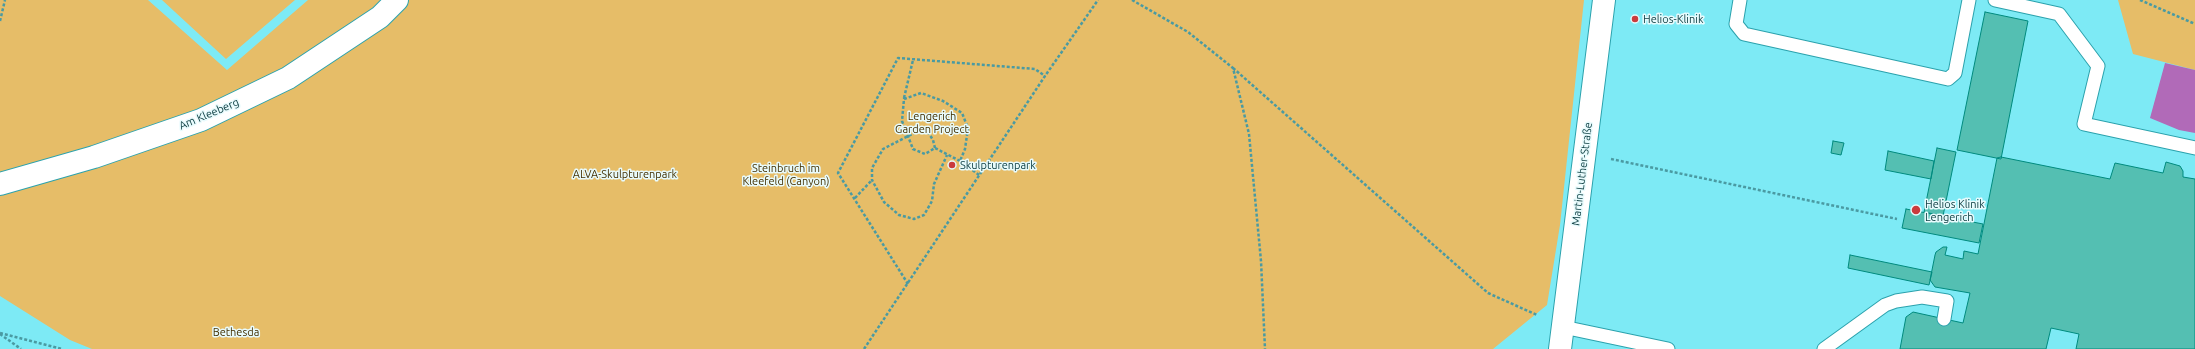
<!DOCTYPE html>
<html>
<head>
<meta charset="utf-8">
<style>
	body { margin:0 }
	canvas { display:block; background:#7deaf5 }
</style>
</head>
<body>
<canvas width="2195" height="349"></canvas>
<script>
const ctx = document.querySelector('canvas').getContext('2d');
ctx.lineJoin = 'round';
function fillPath(path, color) {
  ctx.fillStyle = color;
  ctx.fill(path, 'evenodd');
}
function poly(rows) {
  const path = new Path2D();
  for (const r of rows) {
    path.moveTo(r[0], r[1]);
    for (let i = 2; i < r.length; i += 2) path.lineTo(r[i], r[i + 1]);
  }
  return path;
}
function stroke(path, color, width, dash) {
  ctx.strokeStyle = color;
  ctx.lineWidth = width;
  ctx.lineCap = dash ? 'butt' : 'round';
  ctx.setLineDash(dash || []);
  ctx.stroke(path);
}
function label(font, color, halo, rows, align = 'center') {
  ctx.font = font + ' Ubuntu,sans-serif';
  ctx.lineWidth = 3;
  ctx.setLineDash([]);
  ctx.textBaseline = 'middle';
  ctx.strokeStyle = halo;
  ctx.fillStyle = color;
  for (const [text, x, y, turn = 0] of rows) {
    ctx.save();
    ctx.translate(x, y);
    ctx.rotate((+turn || 0) * Math.PI / 180);
    ctx.textAlign = isNaN(turn) ? turn : align;
    if (halo) ctx.strokeText(text, 0, 0);
    ctx.fillText(text, 0, 0);
    ctx.restore();
  }
}
const green = poly([
	[0,0,148,0,227,70,308,0,1584,0,1560,225,1547,305,1493,349,92,349,70,340,0,296],
	[162,0,295,0,226,59],
	[2118,0,2195,0,2195,70,2133,54]
]);
const water = poly([
	[2165,63,2195,70,2195,133,2179,130,2150,118]
]);
const building = poly([
	[1985,12,2028,21,2001,159,1957,150,1985,12],
	[1833,141,1844,143,1841,155,1831,153,1833,141],
	[1937,148,1956,152,1943,216,1924,212,1937,148],
	[1888,151,1934,161,1931,179,1885,170,1888,151],
	[2001,157,2110,179,2115,163,2163,173,2166,162,2180,166,2183,171,2183,177,2195,179,2195,349,2076,349,2079,334,2051,328,2046,349,1900,349,1906,317,1913,312,1963,323,1970,293,1935,287,1930,280,1935,255,1936,252,1943,247,1947,247,1945,255,1963,259,1964,251,1978,254,1997,158,2001,157],
	[1906,209,1983,224,1979,243,1902,228,1906,209],
	[1850,255,1932,272,1929,285,1848,268,1850,255]
]);
const path = poly([
	[1132,0,1188,32,1233,68,1249,134,1261,261,1265,349],
	[2140,0,2195,24],
	[0,21,5,0],
	[1233,68,1488,293,1537,315],
	[904,98,913,60],
	[935,148,933,140,928,132,918,131,883,149,872,168,872,180,884,202,899,215,914,219,924,215,932,201,934,184,947,155],
	[1611,159,1897,219],
	[960,161,935,148,925,154,913,149,902,121,904,99,921,93,943,101,962,113,968,128,965,149,960,161,979,175],
	[855,198,872,180],
	[908,284,838,173,898,58,1035,69,1045,76],
	[0,333,62,349],
	[0,334,21,349],
	[864,349,1045,76,1098,0]
]);
const lane = poly([
	[1740,0,1736,24,1744,34,1948,79,1955,73,1969,0],
	[1995,0,2059,14,2098,66,2084,124,2195,148],
	[1563,327,1668,349],
	[1824,349,1885,305,1896,301,1922,297,1947,301,1944,319]
]);
const street = poly([
	[0,184,94,157,201,120,288,78,380,17,397,0],
	[1560,349,1604,0]
]);
const markers = [
	[1635,19,4,"#ca3b3d"],
	[952,165,4,"#ca3b3d"],
	[1916,210,5,"#ca3b3d"]
];
const poiNames = [
	["Helios-Klinik",1643,19],
	["Skulpturenpark",960,165],
	["Helios Klinik",1925,204],
	["Lengerich",1925,217]
];
const streetNames = [
	["Am Kleeberg",209,114,-23],
	["Martin-Luther-Straße",1582,174,-83]
];
const parkNames = [
	["Lengerich",932,116],
	["Garden Project",932,129],
	["Steinbruch im",786,168],
	["Kleefeld (Canyon)",786,181],
	["ALVA-Skulpturenpark",625,174],
	["Bethesda",236,332]
];
fillPath(green, '#e6bd68');
fillPath(water, '#b16ab8');
fillPath(building, '#54bfb2');
stroke(building, '#008a7e', 1);
stroke(lane, '#2ba2ad', 15);
stroke(street, '#2ba2ad', 24);
stroke(path, '#4a9aa2', 2.5, [3, 2]);
stroke(lane, '#fff', 13);
stroke(street, '#fff', 22);
for (const [x, y, r, color] of markers) {
  const dot = new Path2D();
  dot.arc(x, y, r, 0, 2 * Math.PI);
  ctx.fillStyle = color;
  ctx.fill(dot);
  stroke(dot, '#e8fbfd', 1.5);
}
label('11px', '#124246', '#e8fbfd', poiNames, 'left');
label('11px', '#124246', '#e8fbfd', streetNames);
label('11px', '#443000', '#e8fbfd', parkNames);
</script>
</body>
</html>
